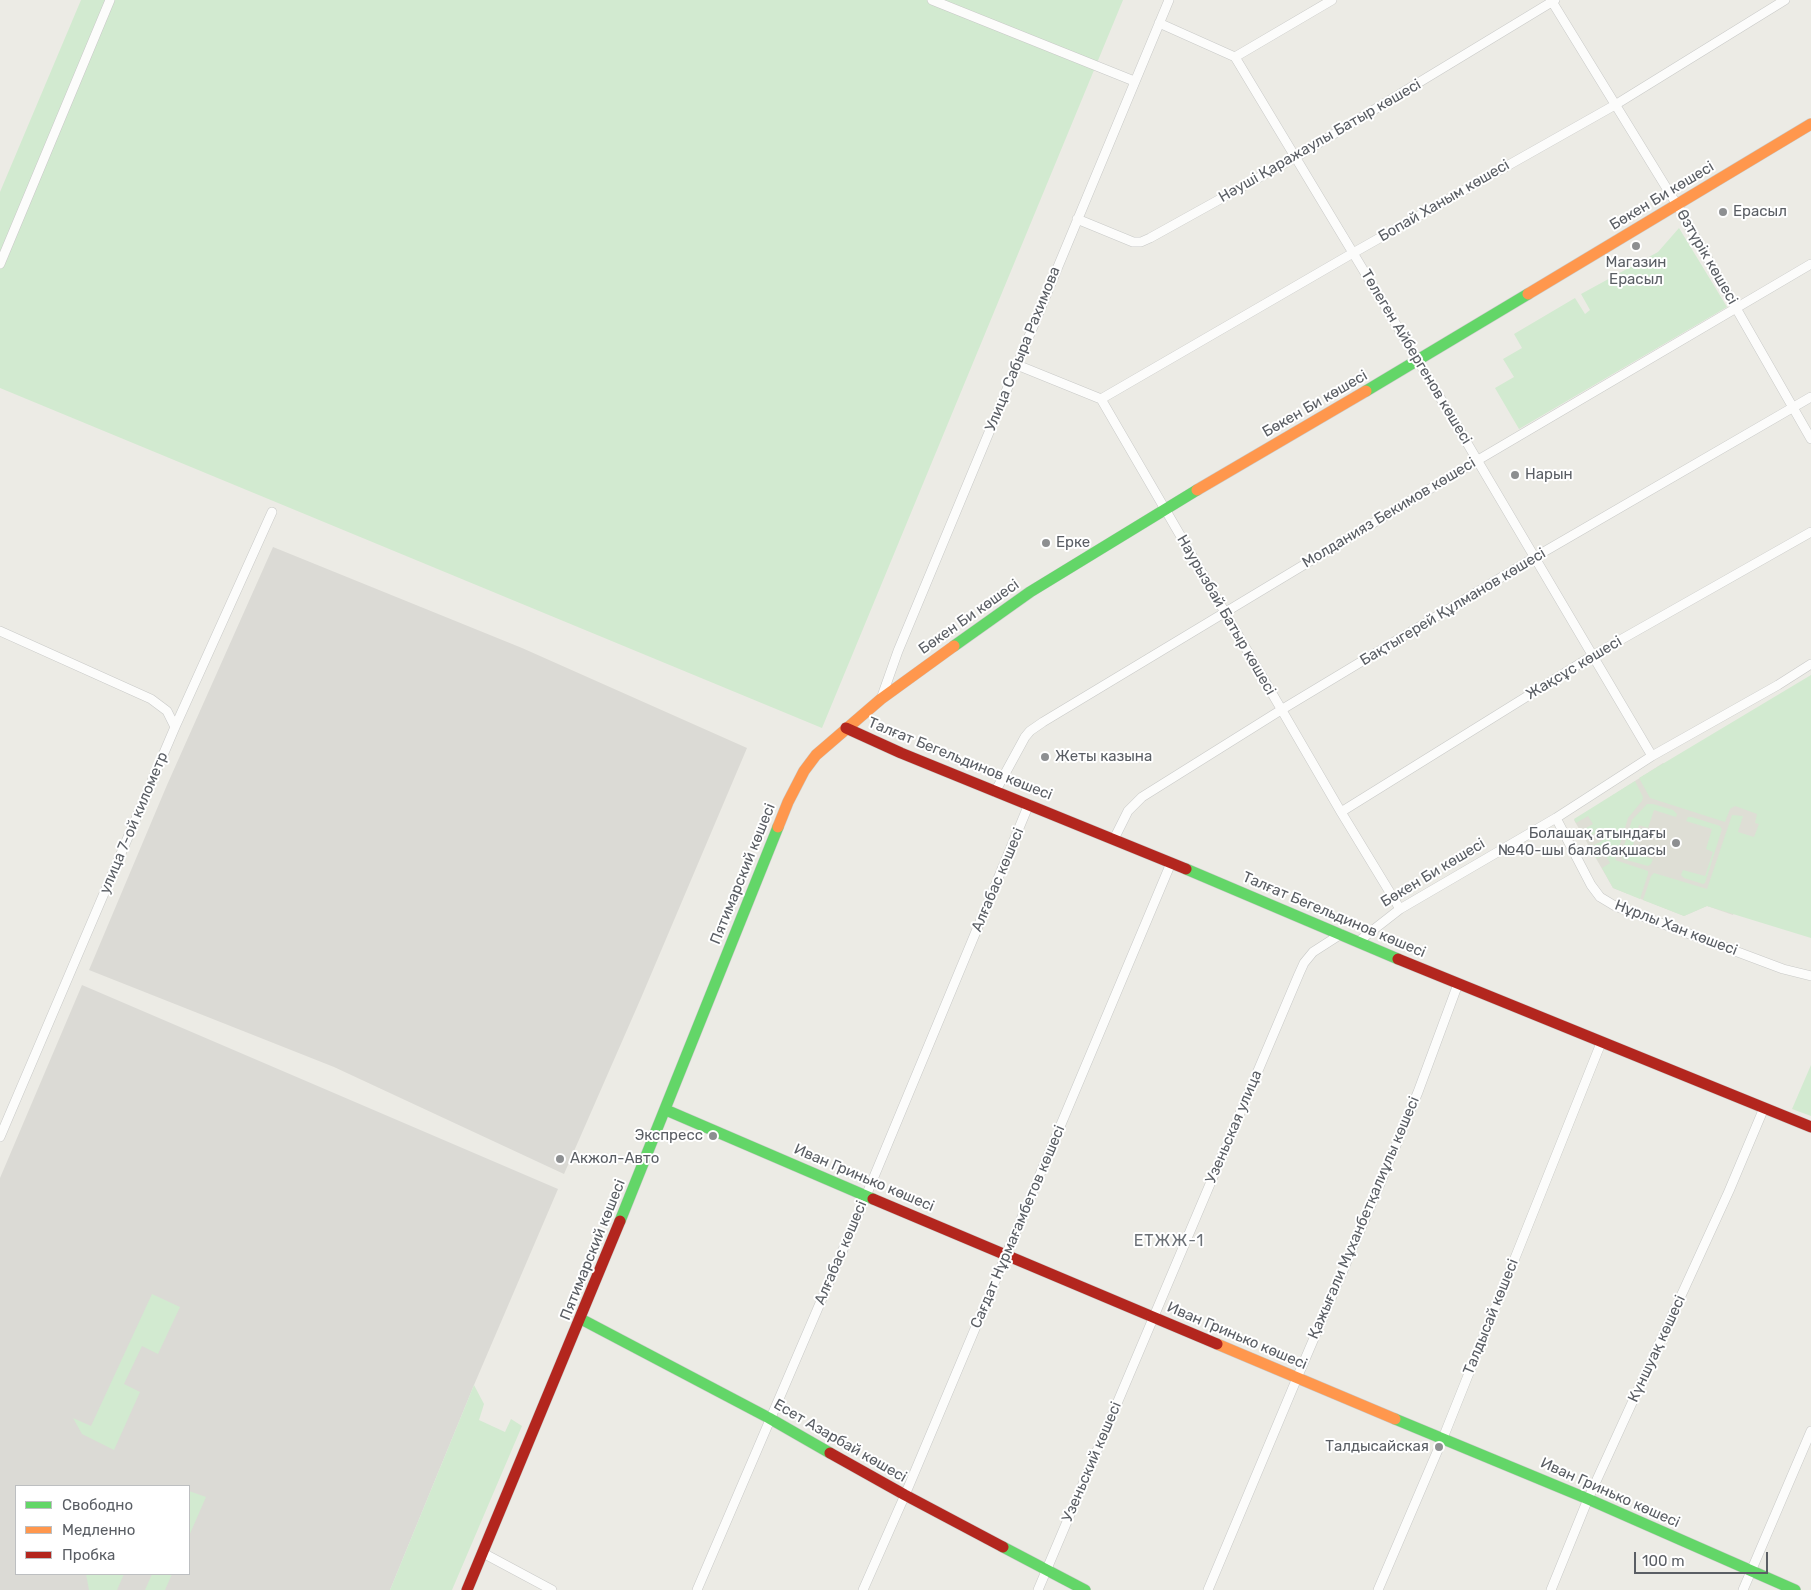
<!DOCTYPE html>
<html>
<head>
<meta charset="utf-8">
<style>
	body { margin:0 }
	#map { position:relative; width:1811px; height:1590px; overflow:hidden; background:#ecebe5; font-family:Rubik,sans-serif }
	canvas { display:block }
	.legend { position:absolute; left:15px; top:1485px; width:175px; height:90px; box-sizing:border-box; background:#fff; border:1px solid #bdbfc1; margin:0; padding:6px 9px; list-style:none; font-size:15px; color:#5a5e64 }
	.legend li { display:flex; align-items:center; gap:10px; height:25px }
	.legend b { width:25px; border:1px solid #bdbfc1 }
	.scale { position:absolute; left:1634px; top:1552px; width:134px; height:22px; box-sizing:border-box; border:2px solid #5a5e64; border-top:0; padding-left:6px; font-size:15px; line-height:18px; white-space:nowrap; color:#5a5e64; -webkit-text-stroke:4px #fff; paint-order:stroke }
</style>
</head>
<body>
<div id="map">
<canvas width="1811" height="1590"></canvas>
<ul class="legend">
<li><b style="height:6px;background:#63d668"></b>Свободно</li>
<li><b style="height:6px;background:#ff974d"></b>Медленно</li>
<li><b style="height:6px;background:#b3261e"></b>Пробка</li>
</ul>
<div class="scale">100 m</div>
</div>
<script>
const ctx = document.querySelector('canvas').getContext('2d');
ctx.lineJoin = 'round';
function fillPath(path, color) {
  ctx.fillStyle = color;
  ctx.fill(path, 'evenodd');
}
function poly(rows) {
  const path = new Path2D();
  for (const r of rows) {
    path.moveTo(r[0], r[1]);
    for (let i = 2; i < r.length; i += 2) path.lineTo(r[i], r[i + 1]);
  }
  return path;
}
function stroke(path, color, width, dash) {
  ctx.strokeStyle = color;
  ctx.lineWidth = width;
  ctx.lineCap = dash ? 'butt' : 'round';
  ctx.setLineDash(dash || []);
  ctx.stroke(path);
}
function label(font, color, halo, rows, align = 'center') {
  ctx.font = font + ' Rubik,sans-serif';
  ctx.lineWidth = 4;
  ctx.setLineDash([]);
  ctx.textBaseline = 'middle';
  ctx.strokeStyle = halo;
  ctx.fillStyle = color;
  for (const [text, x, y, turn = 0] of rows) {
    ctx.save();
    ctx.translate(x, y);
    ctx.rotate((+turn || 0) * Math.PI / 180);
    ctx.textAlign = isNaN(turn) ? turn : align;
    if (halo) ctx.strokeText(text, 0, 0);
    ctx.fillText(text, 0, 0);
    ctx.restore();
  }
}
const industrial = poly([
	[273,547,522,648,747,748,641,998,564,1174,334,1067,89,970,167,785],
	[82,985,558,1189,474,1385,390,1590,0,1590,0,1178],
	[16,1486,189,1486,189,1574,16,1574]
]);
const education = poly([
	[1663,763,1777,816,1733,915,1707,906,1684,916,1613,888,1574,820]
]);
const green = poly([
	[81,0,1123,0,822,728,0,388,0,192],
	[1679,228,1727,307,1519,429,1495,388,1514,377,1503,359,1522,348,1514,334,1575,298,1585,314,1590,310,1581,294,1658,252],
	[1811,675,1811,938,1707,906,1684,916,1643,900,1651,876,1654,873,1707,889,1732,815,1743,816,1738,832,1754,837,1759,824,1755,823,1757,814,1735,806,1730,809,1725,822,1650,798,1639,778],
	[1635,781,1643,797,1642,801,1628,818,1615,860,1648,871,1648,874,1640,899,1613,888,1602,868,1610,863,1605,854,1597,859,1590,847,1602,841,1597,832,1585,839,1581,831,1593,824,1588,816,1576,823,1574,819],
	[1647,804,1653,804,1673,810,1677,814,1676,817,1654,810,1648,828,1639,825,1631,852,1653,859,1651,864,1648,866,1623,859,1621,855,1632,820],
	[1688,817,1692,817,1720,826,1722,829,1705,883,1703,884,1684,878,1681,875,1683,870,1705,876,1713,852,1706,849,1712,829,1686,821],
	[1811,1065,1811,1116,1792,1109],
	[152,1294,180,1307,158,1354,142,1346,124,1384,140,1392,114,1450,82,1434,73,1418,91,1426],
	[474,1385,484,1404,479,1420,505,1432,511,1419,522,1426,452,1590,390,1590],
	[189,1491,206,1497,189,1536],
	[86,1574,124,1574,117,1590,89,1590],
	[152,1574,172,1574,165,1590,145,1590]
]);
const street = poly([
	[932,0,1134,81],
	[1551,0,1677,205,1811,439],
	[1159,23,1235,57,1447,409,1652,756],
	[1235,57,1332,0],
	[1077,219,1133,242,1141,242,1150,238,1296,157,1555,0],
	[0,264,110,0],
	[1017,365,1101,399,1341,812,1400,909],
	[1101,399,1353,253,1615,105,1785,0],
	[0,631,151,699,167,711,175,727],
	[881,699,898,651,1169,0],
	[995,792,1025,737,1030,731,1043,722,1478,460,1811,264],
	[1341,812,1592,656,1811,532],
	[1556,818,1591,885,1600,897,1615,906,1783,969,1811,976],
	[1114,839,1128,811,1142,797,1281,710,1535,557,1811,397],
	[1359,941,1400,909,1556,818,1652,756,1778,685,1811,664],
	[0,1137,175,727,272,512],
	[483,1553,552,1590],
	[697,1590,866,1196,1029,804],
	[863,1590,905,1495,1171,863],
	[1038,1590,1299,974,1304,963,1313,952,1341,934],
	[1208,1590,1297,1378,1380,1184,1418,1092,1458,984],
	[1378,1590,1443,1438,1601,1043],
	[1551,1590,1588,1499,1729,1191,1764,1108],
	[1743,1590,1811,1431]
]);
const fast = poly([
	[1366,391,1528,294],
	[954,646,1030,592,1197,490],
	[1186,869,1398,959],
	[666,1110,873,1199],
	[620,1221,778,827],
	[581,1319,769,1418,830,1453],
	[1395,1419,1588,1499,1795,1590],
	[1003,1547,1085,1590]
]);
const slow = poly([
	[1528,294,1811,124],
	[1197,490,1366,391],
	[778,827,788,802,804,771,816,755,881,699,954,646],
	[1217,1344,1395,1419]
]);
const jam = poly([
	[846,728,901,753,1186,869],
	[1398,959,1811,1127],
	[873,1199,1217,1344],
	[830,1453,905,1495,1003,1547],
	[467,1590,620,1221]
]);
const markers = [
	[1723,212,5,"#8d8f91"],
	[1636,246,5,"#8d8f91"],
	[1515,475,5,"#8d8f91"],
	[1046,543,5,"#8d8f91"],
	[1045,757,5,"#8d8f91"],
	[1676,843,5,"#8d8f91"],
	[713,1136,5,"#8d8f91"],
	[560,1159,5,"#8d8f91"],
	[1439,1447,5,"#8d8f91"]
];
const streetNames = [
	["Нәуші Қаражаулы Батыр көшесі",1320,141,-30],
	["Бөкен Би көшесі",1662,196,-31],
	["Бопай Ханым көшесі",1444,201,-30],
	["Өзтүрік көшесі",1707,257,60],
	["Улица Сабыра Рахимова",1023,349,-68],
	["Төлеген Айбергенов көшесі",1416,357,59],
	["Бөкен Би көшесі",1315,404,-30],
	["Молданияз Бекимов көшесі",1389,513,-31],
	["Бақтыгерей Құлманов көшесі",1453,607,-31],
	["Наурызбай Батыр көшесі",1226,615,60],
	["Бөкен Би көшесі",969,617,-35],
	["Жақсұс көшесі",1574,668,-31],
	["Талғат Бегельдинов көшесі",960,759,22],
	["улица 7-ой километр",134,823,-67],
	["Бөкен Би көшесі",1433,873,-31],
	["Пятимарский көшесі",743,874,-68],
	["Алғабас көшесі",998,880,-67],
	["Талғат Бегельдинов көшесі",1334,915,23],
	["Нұрлы Хан көшесі",1676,928,21],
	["Узеньская улица",1234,1127,-67],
	["Иван Гринько көшесі",864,1178,23],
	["Қажығали Мұханбетқалиұлы көшесі",1364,1218,-67],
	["Сағдат Нұрмағамбетов көшесі",1018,1227,-67],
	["Пятимарский көшесі",593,1250,-68],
	["Алғабас көшесі",841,1253,-67],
	["Талдысай көшесі",1491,1317,-68],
	["Иван Гринько көшесі",1237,1336,23],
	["Күншуақ көшесі",1657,1349,-65],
	["Есет Азарбай көшесі",840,1441,30],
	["Узеньский көшесі",1092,1462,-67],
	["Иван Гринько көшесі",1610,1493,24]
];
const poiNames = [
	["Ерасыл",1733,212],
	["Магазин",1636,263,"center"],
	["Ерасыл",1636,280,"center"],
	["Нарын",1525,475],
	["Ерке",1056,543],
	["Жеты казына",1055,757],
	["Болашақ атындағы",1666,834,"right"],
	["№40-шы балабақшасы",1666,851,"right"],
	["Экспресс",703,1136,"right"],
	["Акжол-Авто",570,1159],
	["Талдысайская",1429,1447,"right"]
];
const neighbourhoodNames = [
	["ЕТЖЖ-1",1169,1241]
];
fillPath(industrial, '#dbdad5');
fillPath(education, '#deded5');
fillPath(green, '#d2ead0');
stroke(street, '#c8c9c7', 10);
stroke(fast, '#c9cac9', 12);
stroke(slow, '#c9cac9', 12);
stroke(jam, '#c9cac9', 12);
stroke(street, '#fcfcfb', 9);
stroke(fast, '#63d668', 11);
stroke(slow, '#ff974d', 11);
stroke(jam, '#b3261e', 11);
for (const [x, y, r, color] of markers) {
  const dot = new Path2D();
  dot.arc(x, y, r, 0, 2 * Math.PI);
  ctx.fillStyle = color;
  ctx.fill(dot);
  stroke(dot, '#fff', 2);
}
label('15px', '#5a5e64', '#fff', streetNames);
label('15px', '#5a5e64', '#fff', poiNames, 'left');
ctx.letterSpacing = '1px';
label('16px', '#6b7076', '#fff', neighbourhoodNames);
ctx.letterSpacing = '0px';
</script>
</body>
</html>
